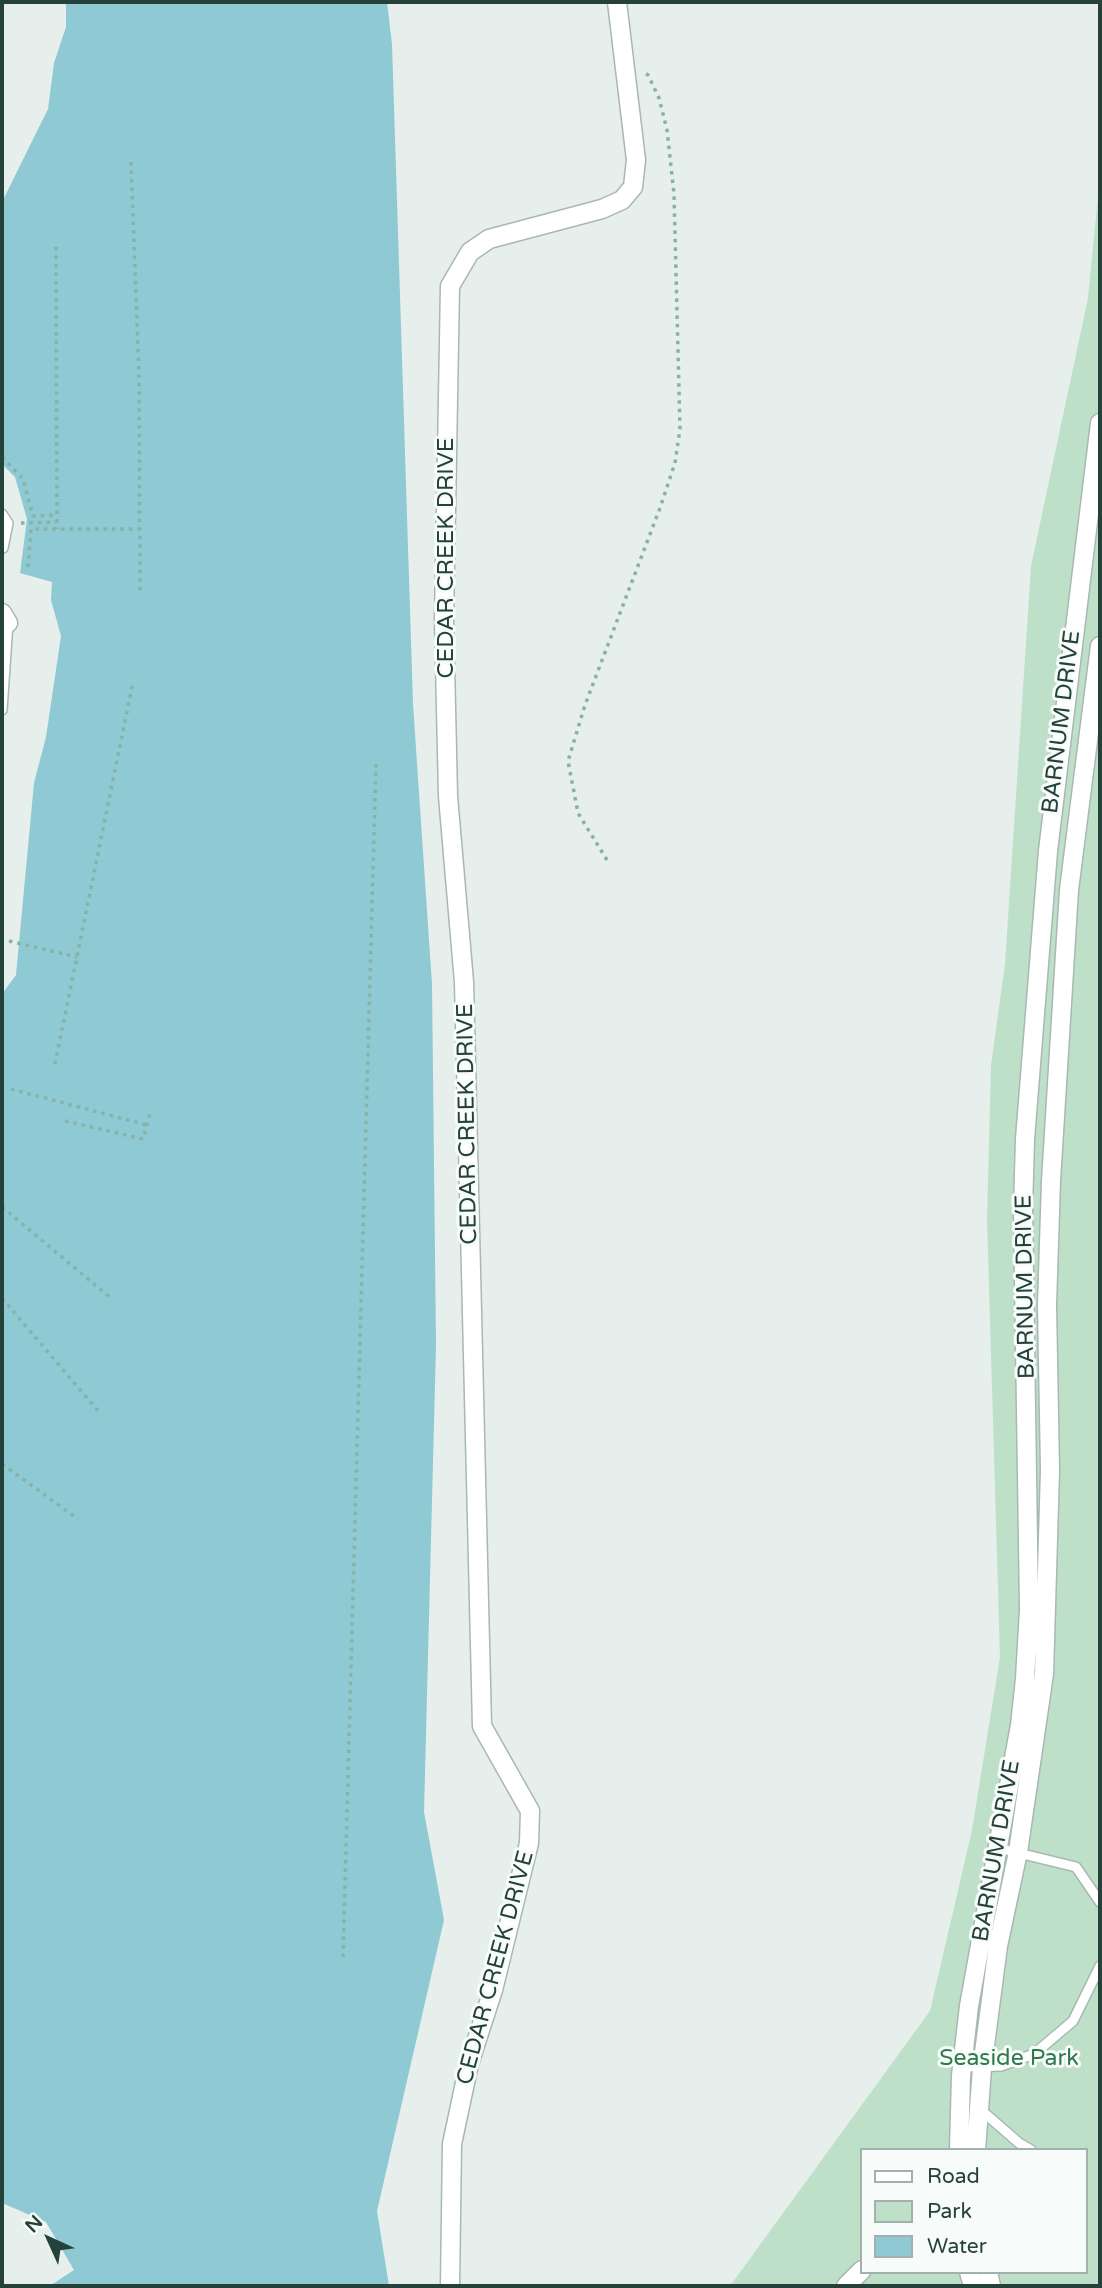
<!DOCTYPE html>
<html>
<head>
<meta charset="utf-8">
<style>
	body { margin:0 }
	#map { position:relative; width:1102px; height:2288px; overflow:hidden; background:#e6efeb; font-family:"Varela Round",sans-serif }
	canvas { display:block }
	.frame { position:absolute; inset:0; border:4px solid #24423a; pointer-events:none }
	.legend { position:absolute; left:860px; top:2148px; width:228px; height:126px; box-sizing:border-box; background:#f7fbf9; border:2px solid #a3b1ad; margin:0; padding:9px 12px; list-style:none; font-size:21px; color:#24423a }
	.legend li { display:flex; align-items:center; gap:14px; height:35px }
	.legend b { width:35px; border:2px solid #a3b1ad }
	.north { position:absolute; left:14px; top:2204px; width:70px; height:70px; -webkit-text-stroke:5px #f7fbf9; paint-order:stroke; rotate:315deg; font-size:19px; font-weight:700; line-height:28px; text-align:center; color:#24423a }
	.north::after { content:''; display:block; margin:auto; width:24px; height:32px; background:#24423a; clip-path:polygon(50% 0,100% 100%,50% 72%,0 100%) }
</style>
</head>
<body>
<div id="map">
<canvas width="1102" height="2288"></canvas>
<div class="frame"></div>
<ul class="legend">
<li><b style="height:9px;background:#fff"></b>Road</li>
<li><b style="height:19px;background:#bfe0c8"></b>Park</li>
<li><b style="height:19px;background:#8ec9d4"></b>Water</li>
</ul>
<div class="north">N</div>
</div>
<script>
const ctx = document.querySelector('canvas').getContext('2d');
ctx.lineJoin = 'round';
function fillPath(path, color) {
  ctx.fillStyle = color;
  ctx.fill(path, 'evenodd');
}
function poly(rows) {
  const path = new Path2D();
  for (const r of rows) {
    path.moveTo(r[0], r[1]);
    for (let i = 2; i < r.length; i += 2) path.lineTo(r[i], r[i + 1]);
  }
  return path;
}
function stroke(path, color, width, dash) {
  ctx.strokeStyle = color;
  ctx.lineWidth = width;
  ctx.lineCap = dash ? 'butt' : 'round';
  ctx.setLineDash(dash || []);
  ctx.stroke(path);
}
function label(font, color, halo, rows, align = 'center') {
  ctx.font = font + ' "Varela Round",sans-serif';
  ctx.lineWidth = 6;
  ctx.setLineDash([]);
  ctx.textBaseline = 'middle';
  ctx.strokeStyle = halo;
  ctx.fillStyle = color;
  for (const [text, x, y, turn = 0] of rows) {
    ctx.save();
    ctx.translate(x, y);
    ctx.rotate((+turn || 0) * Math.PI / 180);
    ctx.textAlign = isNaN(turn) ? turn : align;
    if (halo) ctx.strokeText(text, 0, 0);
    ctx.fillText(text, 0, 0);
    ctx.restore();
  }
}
const green = poly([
	[1100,177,1100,2286,730,2286,930,2011,972,1830,1000,1657,987,1220,991,1065,1005,964,1031,566,1088,298],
	[862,2150,1086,2150,1086,2272,862,2272]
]);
const water = poly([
	[66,2,387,2,392,44,413,704,432,984,436,1345,424,1812,444,1920,377,2211,389,2286,51,2285,74,2270,46,2222,2,2203,2,994,16,975,34,783,46,737,61,636,51,600,52,582,20,573,27,519,15,477,2,464,2,202,48,109,54,63,66,27]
]);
const path = poly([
	[131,162,139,375,140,593],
	[56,247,57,529],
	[2,457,23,479,33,516,57,515],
	[21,523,57,522],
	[28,567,31,529,139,529],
	[607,860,578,813,568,761,585,705,660,508,675,463,680,429,674,194,667,130,659,98,648,75,642,71],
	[9,941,77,957],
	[55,1064,133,682],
	[11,1089,147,1125],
	[65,1121,143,1139,150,1114],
	[2,1207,113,1300],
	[2,1298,99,1412],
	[2,1464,78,1519],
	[343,1957,376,762]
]);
const lane = poly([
	[2,514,8,523,3,548],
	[2,710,8,623],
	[998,1848,1076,1867,1100,1902],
	[962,2067,1001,2066,1034,2054,1073,2021,1100,1966],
	[981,2110,1019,2143,1031,2150]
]);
const street = poly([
	[2,613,8,623],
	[959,2150,961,2076,969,2006,1020,1725,1025,1679,1029,1609,1023,1209,1025,1139,1048,851,1100,423],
	[976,2150,982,2068,998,1946,1018,1852,1044,1674,1050,1470,1047,1305,1051,1181,1069,890,1100,646],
	[969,2272,973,2286],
	[988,2272,991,2286],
	[450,2286,452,2144,469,2064,493,1990,529,1843,530,1811,482,1726,464,982,448,796,444,620,450,286,470,252,489,239,602,209,622,200,633,187,636,160,617,2],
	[846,2286,862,2270]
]);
const streetNames = [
	["CEDAR CREEK DRIVE",447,558,-90],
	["BARNUM DRIVE",1062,722,-83],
	["CEDAR CREEK DRIVE",468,1124,-91],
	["BARNUM DRIVE",1026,1287,-91],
	["BARNUM DRIVE",997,1851,-80],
	["CEDAR CREEK DRIVE",496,1968,-75]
];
const parkNames = [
	["Seaside Park",1009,2059]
];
fillPath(green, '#bfe0c8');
fillPath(water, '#8ec9d4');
stroke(lane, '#a8b8b2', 12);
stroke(street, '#a8b8b2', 21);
stroke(path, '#86b3a5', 3.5, [3.5, 5]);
stroke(lane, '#fff', 9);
stroke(street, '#fff', 18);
label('23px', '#24423a', '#f7fbf9', streetNames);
label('23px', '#2d7a4b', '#f7fbf9', parkNames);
</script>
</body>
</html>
